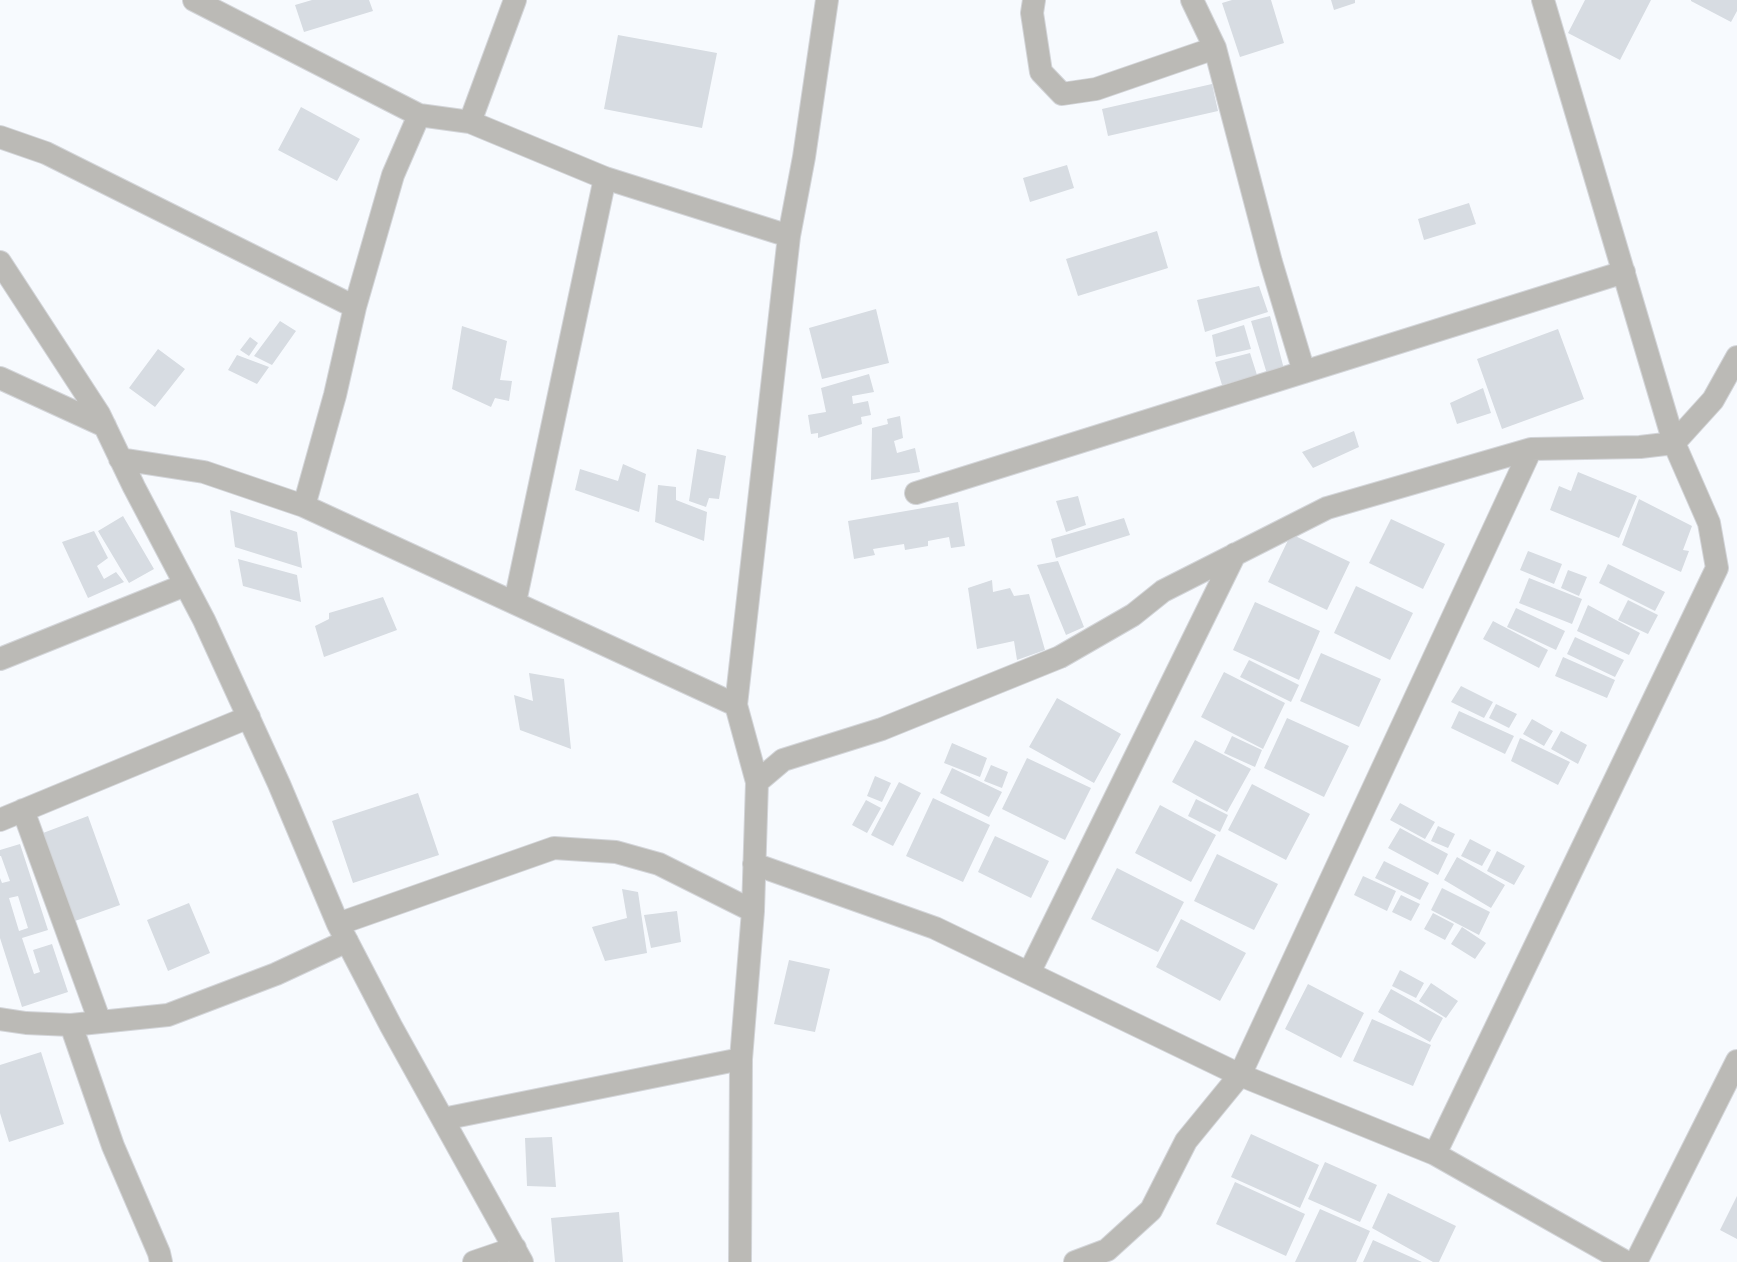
<!DOCTYPE html>
<html>
<head>
<meta charset="utf-8">
<style>
	body { margin:0 }
	canvas { display:block; background:#f7fafe }
</style>
</head>
<body>
<canvas width="1737" height="1262"></canvas>
<script>
const ctx = document.querySelector('canvas').getContext('2d');
ctx.lineJoin = 'round';
function fillPath(path, color) {
  ctx.fillStyle = color;
  ctx.fill(path, 'evenodd');
}
function poly(rows) {
  const path = new Path2D();
  for (const r of rows) {
    path.moveTo(r[0], r[1]);
    for (let i = 2; i < r.length; i += 2) path.lineTo(r[i], r[i + 1]);
  }
  return path;
}
function stroke(path, color, width, dash) {
  ctx.strokeStyle = color;
  ctx.lineWidth = width;
  ctx.lineCap = dash ? 'butt' : 'round';
  ctx.setLineDash(dash || []);
  ctx.stroke(path);
}
const building = poly([
	[312,0,369,0,373,11,304,32,295,5],
	[1232,0,1271,0,1284,43,1240,57,1222,3],
	[1331,0,1355,0,1355,3,1334,10],
	[1585,0,1651,0,1620,60,1568,33],
	[1691,0,1737,0,1737,11,1731,22,1691,1],
	[618,35,717,53,702,128,604,109],
	[1212,84,1218,111,1108,136,1102,109],
	[301,107,360,139,337,181,278,150],
	[1067,165,1074,188,1030,202,1023,178],
	[1469,203,1476,224,1424,240,1418,219],
	[1157,231,1168,268,1078,296,1066,259],
	[1259,286,1268,312,1205,332,1197,300],
	[876,309,889,363,822,379,809,328],
	[1270,316,1284,369,1267,374,1251,321],
	[280,321,296,331,272,365,254,356],
	[1244,325,1251,349,1216,357,1212,335],
	[462,326,507,341,500,380,512,381,509,401,495,398,491,407,452,389],
	[1558,329,1584,399,1502,429,1477,359],
	[250,337,258,343,249,356,240,350],
	[158,349,185,369,155,407,129,388],
	[1250,353,1257,375,1222,385,1215,362],
	[237,355,269,367,257,384,228,370],
	[869,374,874,392,852,396,853,404,868,401,871,415,861,417,862,424,818,438,818,433,811,434,808,415,826,412,821,388],
	[1483,388,1491,413,1457,424,1450,403],
	[900,416,903,438,894,441,897,453,915,448,920,472,871,480,872,428,888,424,887,419],
	[1354,431,1359,447,1313,468,1302,452],
	[697,449,726,456,719,499,709,498,706,507,689,501],
	[623,464,646,474,639,512,575,490,580,469,618,481],
	[1578,472,1637,496,1619,538,1550,510,1559,486,1571,491],
	[658,485,676,487,676,500,707,512,704,541,655,522],
	[1078,496,1086,525,1066,532,1056,501],
	[1639,499,1692,526,1683,550,1689,551,1681,572,1622,545],
	[958,502,965,546,951,548,949,537,928,541,928,546,905,550,904,544,873,549,875,555,854,559,848,521],
	[230,510,297,532,302,568,235,547],
	[123,516,154,569,129,583,98,531],
	[1124,518,1130,535,1056,558,1051,539],
	[1391,519,1445,544,1423,589,1369,563],
	[94,531,108,558,97,566,104,579,116,572,124,582,88,598,62,542],
	[1291,534,1350,562,1327,610,1268,582],
	[1528,551,1562,564,1554,584,1520,570],
	[238,559,297,575,301,602,243,586],
	[1058,561,1084,627,1066,635,1037,565],
	[1608,564,1665,592,1655,611,1599,583],
	[1568,570,1587,577,1579,596,1561,588],
	[1529,578,1582,599,1572,624,1519,603],
	[992,580,993,592,1010,588,1014,596,1029,594,1045,650,1017,660,1014,641,977,649,968,588],
	[1356,586,1413,613,1390,660,1334,633],
	[383,597,397,630,324,657,315,626,329,619,329,613],
	[1628,600,1658,615,1648,634,1618,620],
	[1255,602,1320,631,1299,680,1233,650],
	[1588,605,1640,633,1629,655,1577,631],
	[1516,608,1565,631,1556,650,1507,627],
	[1493,621,1548,650,1539,668,1483,639],
	[1575,637,1624,660,1615,677,1567,654],
	[1321,653,1381,679,1359,727,1300,701],
	[1563,657,1615,680,1607,698,1555,676],
	[1249,660,1299,685,1291,702,1240,677],
	[1224,672,1285,703,1263,749,1201,717],
	[529,673,564,679,571,749,520,730,514,695,533,701],
	[1461,686,1493,702,1484,718,1451,702],
	[1057,698,1121,734,1094,783,1029,747],
	[1496,704,1517,714,1509,728,1489,718],
	[1459,711,1514,736,1505,754,1451,728],
	[1287,718,1349,746,1324,797,1264,768],
	[1532,719,1553,731,1544,746,1523,734],
	[1561,731,1587,745,1578,764,1551,749],
	[1232,736,1262,750,1255,767,1224,753],
	[1520,738,1570,762,1558,785,1511,761],
	[1195,740,1251,769,1227,812,1172,782],
	[952,743,987,758,980,777,944,763],
	[1027,758,1091,788,1065,840,1002,809],
	[991,765,1008,772,1002,788,984,781],
	[952,768,1002,792,989,817,940,793],
	[875,776,891,783,882,802,867,796],
	[899,782,921,793,893,846,871,835],
	[1252,784,1310,814,1286,860,1228,830],
	[418,793,439,855,353,883,332,821],
	[933,798,990,825,963,882,906,856],
	[1196,799,1228,815,1220,832,1188,816],
	[866,800,881,808,867,833,852,825],
	[1400,803,1435,822,1425,839,1390,820],
	[1160,805,1216,835,1191,882,1135,853],
	[88,816,120,905,75,921,43,833],
	[1438,826,1455,834,1448,848,1431,841],
	[1400,828,1448,854,1438,875,1388,848],
	[995,836,1049,861,1031,898,978,872],
	[1470,839,1491,850,1482,866,1461,856],
	[20,844,48,930,22,938,34,974,40,972,33,950,52,944,68,992,22,1007,0,938,0,878,2,883,10,881,1,856,0,856,0,850],
	[18,896,28,928,19,931,9,898],
	[1497,851,1525,866,1514,885,1487,871],
	[1217,854,1278,884,1254,930,1194,901],
	[1457,857,1505,885,1491,908,1444,880],
	[1384,861,1429,883,1420,900,1375,878],
	[1117,868,1184,902,1158,952,1091,919],
	[1363,876,1396,891,1387,911,1354,895],
	[1442,888,1490,912,1479,935,1431,910],
	[622,889,638,892,647,953,605,961,592,927,627,918],
	[1401,895,1420,904,1411,921,1392,912],
	[189,903,210,953,168,971,147,920],
	[677,911,681,942,651,948,644,915],
	[1433,913,1454,924,1445,940,1424,929],
	[1181,919,1246,953,1220,1001,1156,967],
	[1462,927,1486,943,1475,959,1451,944],
	[789,960,830,969,815,1032,774,1024],
	[1400,970,1424,983,1416,998,1392,986],
	[1431,983,1458,1001,1446,1018,1419,1001],
	[1308,984,1364,1013,1341,1058,1285,1029],
	[1391,989,1443,1018,1430,1042,1378,1012],
	[1372,1019,1431,1045,1413,1086,1353,1061],
	[41,1052,64,1124,9,1142,0,1113,0,1065],
	[1251,1134,1319,1165,1300,1208,1231,1177],
	[552,1137,556,1187,527,1186,525,1138],
	[1325,1162,1377,1185,1360,1222,1308,1199],
	[1235,1182,1305,1214,1286,1256,1216,1224],
	[1388,1193,1456,1226,1439,1262,1433,1262,1372,1228],
	[1737,1196,1737,1239,1720,1230],
	[1320,1209,1370,1231,1356,1262,1295,1262],
	[619,1212,623,1262,555,1262,551,1218],
	[1373,1240,1422,1262,1363,1262]
]);
const minor = poly([
	[194,0,419,115],
	[1034,0,1032,13,1041,72,1062,94,1096,89,1215,48],
	[1192,0,1215,48,1271,262,1304,372],
	[470,122,515,0],
	[0,137,46,153,355,307],
	[0,262,99,414,134,487,204,620,279,784,338,924,391,1026,522,1262],
	[0,378,105,426],
	[120,459,204,472,304,506,736,705],
	[916,493,1624,272],
	[304,506,335,395,355,307,393,175,419,115,470,122,605,178,789,236],
	[515,602,605,178],
	[0,659,185,585],
	[757,782,783,760,882,729,1060,657,1133,615,1163,591,1327,508,1531,449,1640,447,1674,443,1713,400,1737,357],
	[23,810,100,1022],
	[0,820,249,717],
	[754,864,935,928,1240,1075,1435,1154,1626,1262],
	[338,924,554,848,616,852,659,864,753,911],
	[1029,973,1235,554],
	[0,1019,26,1023,71,1025,168,1015,276,974,347,941],
	[71,1025,113,1146,159,1253,161,1262],
	[443,1119,741,1059],
	[1435,1154,1717,568,1709,523,1674,443,1543,0],
	[474,1262,515,1248],
	[740,1262,741,1059,753,911,757,782,736,705,789,236,804,157,827,0],
	[1075,1262,1107,1250,1151,1210,1186,1141,1240,1075,1531,449],
	[1636,1262,1737,1061]
]);
fillPath(building, '#d7dce2');
stroke(minor, '#d3d5d9', 24);
stroke(minor, '#bbbab6', 22);
</script>
</body>
</html>
